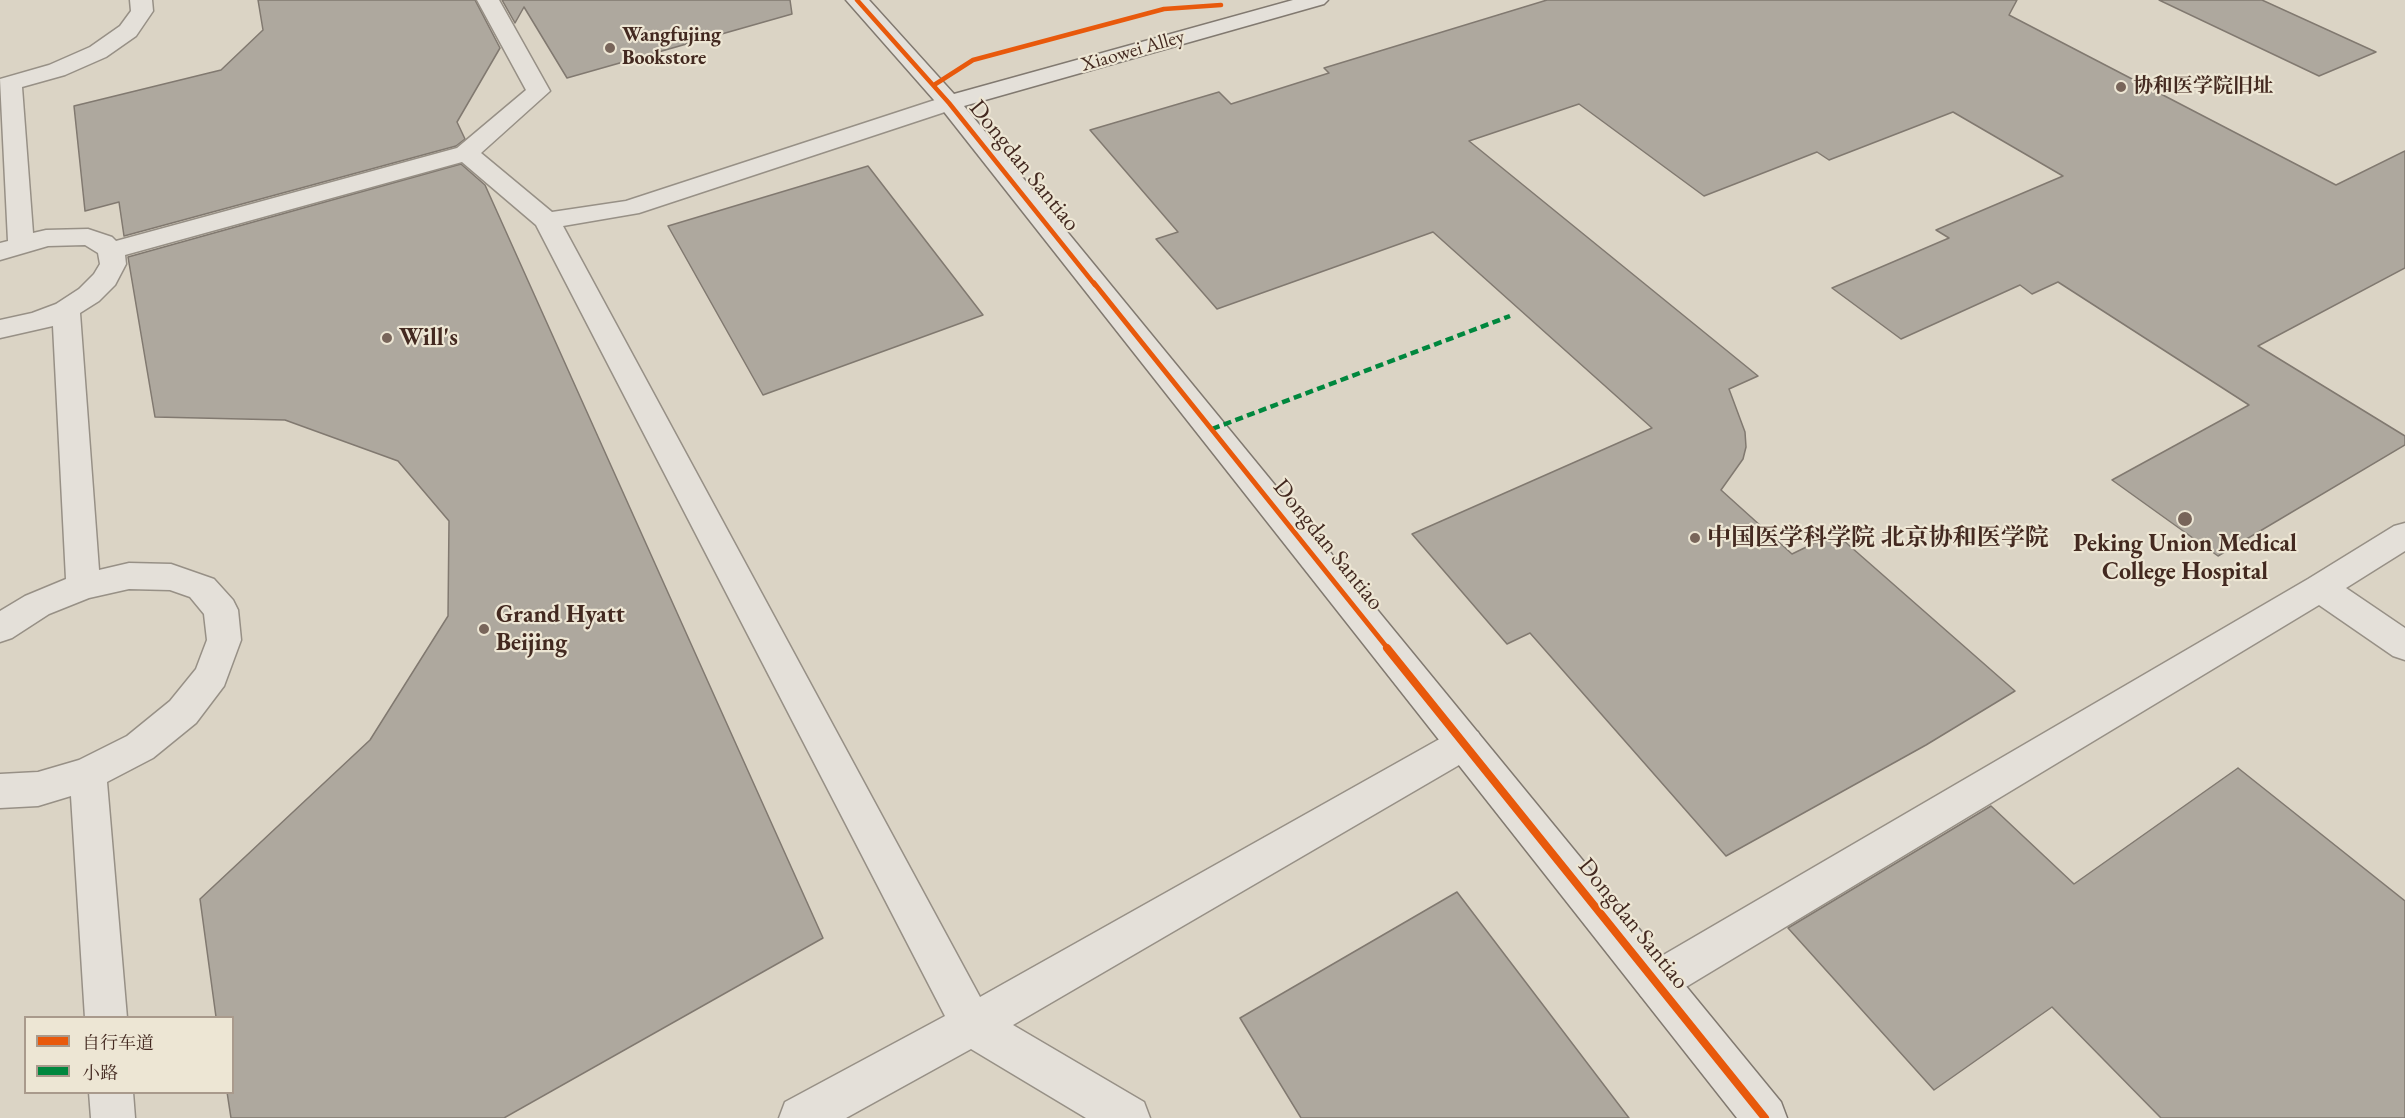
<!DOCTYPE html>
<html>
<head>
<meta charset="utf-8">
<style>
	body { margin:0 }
	#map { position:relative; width:2405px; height:1118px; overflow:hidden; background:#dbd4c5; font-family:"EB Garamond","Noto Serif SC",serif }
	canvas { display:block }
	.legend { position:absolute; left:24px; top:1016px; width:210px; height:78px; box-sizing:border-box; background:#ede6d4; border:2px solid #a99a8c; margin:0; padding:8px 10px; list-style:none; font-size:18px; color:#432920 }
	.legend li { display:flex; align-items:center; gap:12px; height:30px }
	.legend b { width:30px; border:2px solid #a99a8c }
</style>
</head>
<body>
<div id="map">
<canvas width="2405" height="1118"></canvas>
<ul class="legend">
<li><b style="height:8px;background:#e8590c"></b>自行车道</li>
<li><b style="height:8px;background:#00873e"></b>小路</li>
</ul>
</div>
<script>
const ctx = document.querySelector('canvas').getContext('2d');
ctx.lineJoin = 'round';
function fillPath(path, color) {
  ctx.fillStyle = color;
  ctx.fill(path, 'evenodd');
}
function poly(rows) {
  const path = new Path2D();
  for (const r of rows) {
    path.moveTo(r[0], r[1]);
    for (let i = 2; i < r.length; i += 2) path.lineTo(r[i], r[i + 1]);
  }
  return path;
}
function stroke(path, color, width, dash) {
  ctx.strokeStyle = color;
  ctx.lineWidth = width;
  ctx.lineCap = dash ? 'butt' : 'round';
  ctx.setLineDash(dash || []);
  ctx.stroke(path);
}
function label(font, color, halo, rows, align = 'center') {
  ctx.font = font + ' "EB Garamond","Noto Serif SC",serif';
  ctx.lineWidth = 4.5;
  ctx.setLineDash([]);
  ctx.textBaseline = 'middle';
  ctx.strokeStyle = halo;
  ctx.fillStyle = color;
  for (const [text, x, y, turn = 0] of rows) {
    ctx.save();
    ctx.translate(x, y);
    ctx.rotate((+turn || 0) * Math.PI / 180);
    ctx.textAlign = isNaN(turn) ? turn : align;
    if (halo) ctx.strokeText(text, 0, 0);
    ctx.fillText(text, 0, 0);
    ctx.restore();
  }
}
const building = poly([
	[258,0,475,0,500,48,457,122,465,139,456,146,124,236,119,202,85,211,74,106,221,70,263,30,258,0],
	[502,0,790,0,792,14,567,78,524,7,515,23,502,0],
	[1547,0,2017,0,2009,15,2336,185,2405,151,2405,268,2258,346,2405,436,2405,445,2218,556,2112,480,2249,405,2058,282,2032,294,2020,285,1901,339,1832,288,1949,238,1936,230,2063,176,1953,112,1829,160,1817,152,1704,196,1579,104,1469,141,1758,376,1729,389,1745,432,1746,447,1743,459,1721,490,1792,554,1835,533,2015,691,1926,745,1726,856,1530,633,1507,644,1412,534,1652,428,1433,232,1217,309,1156,239,1178,232,1090,130,1219,92,1231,104,1329,73,1324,68,1547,0],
	[2159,0,2262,0,2376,52,2319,76,2159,0],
	[461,164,485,185,823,938,504,1118,231,1118,227,1092,232,1092,232,1017,216,1017,200,899,370,740,448,616,449,521,398,461,285,420,155,417,128,257,461,164],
	[868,166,983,315,763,395,668,226,868,166],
	[2238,768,2405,901,2405,1118,2161,1118,2052,1007,1934,1090,1788,928,1991,806,2074,884,2238,768],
	[1457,892,1629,1118,1301,1118,1240,1018,1457,892]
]);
const lane = poly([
	[130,0,152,0,153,11,136,36,106,57,65,75,22,87,33,233,46,230,88,229,112,237,116,241,457,148,526,90,477,0,499,0,550,91,481,153,552,212,626,201,941,98,949,96,957,98,961,103,957,108,639,213,563,226,980,997,1452,732,1465,727,1478,732,1483,743,1478,754,1013,1025,1144,1102,1150,1118,1086,1118,971,1049,846,1118,779,1118,785,1102,945,1016,536,225,462,162,125,255,126,264,115,285,99,301,80,313,99,570,129,563,171,564,214,579,233,600,238,610,241,640,224,686,196,723,153,758,107,782,127,1018,85,1018,71,796,38,806,0,808,0,774,38,772,79,760,127,736,170,701,196,669,207,640,204,614,190,597,170,590,129,589,89,598,49,614,12,638,0,642,0,611,25,596,66,579,53,326,0,338,0,320,32,313,56,304,79,289,94,274,100,264,98,253,85,245,48,246,0,260,0,243,8,241,0,79,49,65,90,47,120,26,131,11,130,0],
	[2405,523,2405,551,2346,588,2405,628,2405,660,2393,656,2319,605,1671,996,1656,1002,1641,996,1635,982,1641,968,2308,579,2394,526,2405,523],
	[89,1092,133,1092,135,1118,91,1118,89,1092]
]);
const secondary = poly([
	[846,0,869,0,954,94,1293,0,1328,0,1324,4,964,106,1781,1102,1787,1118,1737,1118,941,108,846,0]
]);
const quiet = poly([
	[1212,429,1510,316]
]);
const cyclewayFar2 = poly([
	[857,0,949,103,1095,285],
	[934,85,973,60,1164,9,1221,5]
]);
const cyclewayFar1 = poly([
	[1094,283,1389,650]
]);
const cycleway = poly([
	[1387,648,1765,1118]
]);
const markers = [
	[610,48,6,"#78655a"],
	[2121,87,6,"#78655a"],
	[387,338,6,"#78655a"],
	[2185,519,8,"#78655a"],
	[1695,538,6,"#78655a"],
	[484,629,6,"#78655a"]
];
const farPoinames = [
	["Wangfujing",622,36],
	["Bookstore",622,59],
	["协和医学院旧址",2133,87]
];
const farStreetnames = [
	["Xiaowei Alley",1133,51,-16]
];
const streetNames = [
	["Dongdan Santiao",1024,166,51],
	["Dongdan Santiao",1328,545,51],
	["Dongdan Santiao",1633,924,51]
];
const poiNames = [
	["Will's",399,338],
	["中国医学科学院 北京协和医学院",1707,538],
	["Peking Union Medical",2185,544,"center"],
	["College Hospital",2185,572,"center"],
	["Grand Hyatt",496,615],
	["Beijing",496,643]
];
fillPath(building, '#aea89e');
stroke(building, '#817970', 1.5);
stroke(lane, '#979086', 3);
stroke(secondary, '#817970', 3);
fillPath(lane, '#e4e0d9');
fillPath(secondary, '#e4e0d9');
stroke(quiet, '#00873e', 4.5, [8, 4.5]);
stroke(cyclewayFar2, '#e8590c', 4.5);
stroke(cyclewayFar1, '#e8590c', 5);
stroke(cycleway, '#e8590c', 8);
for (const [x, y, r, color] of markers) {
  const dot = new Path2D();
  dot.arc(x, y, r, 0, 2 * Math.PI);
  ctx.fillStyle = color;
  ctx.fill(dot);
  stroke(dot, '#ede6d4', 2);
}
label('bold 20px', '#432920', '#ede6d4', farPoinames, 'left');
label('20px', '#432920', '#ede6d4', farStreetnames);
label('24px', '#432920', '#ede6d4', streetNames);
label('bold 24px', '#432920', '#ede6d4', poiNames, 'left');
</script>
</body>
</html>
